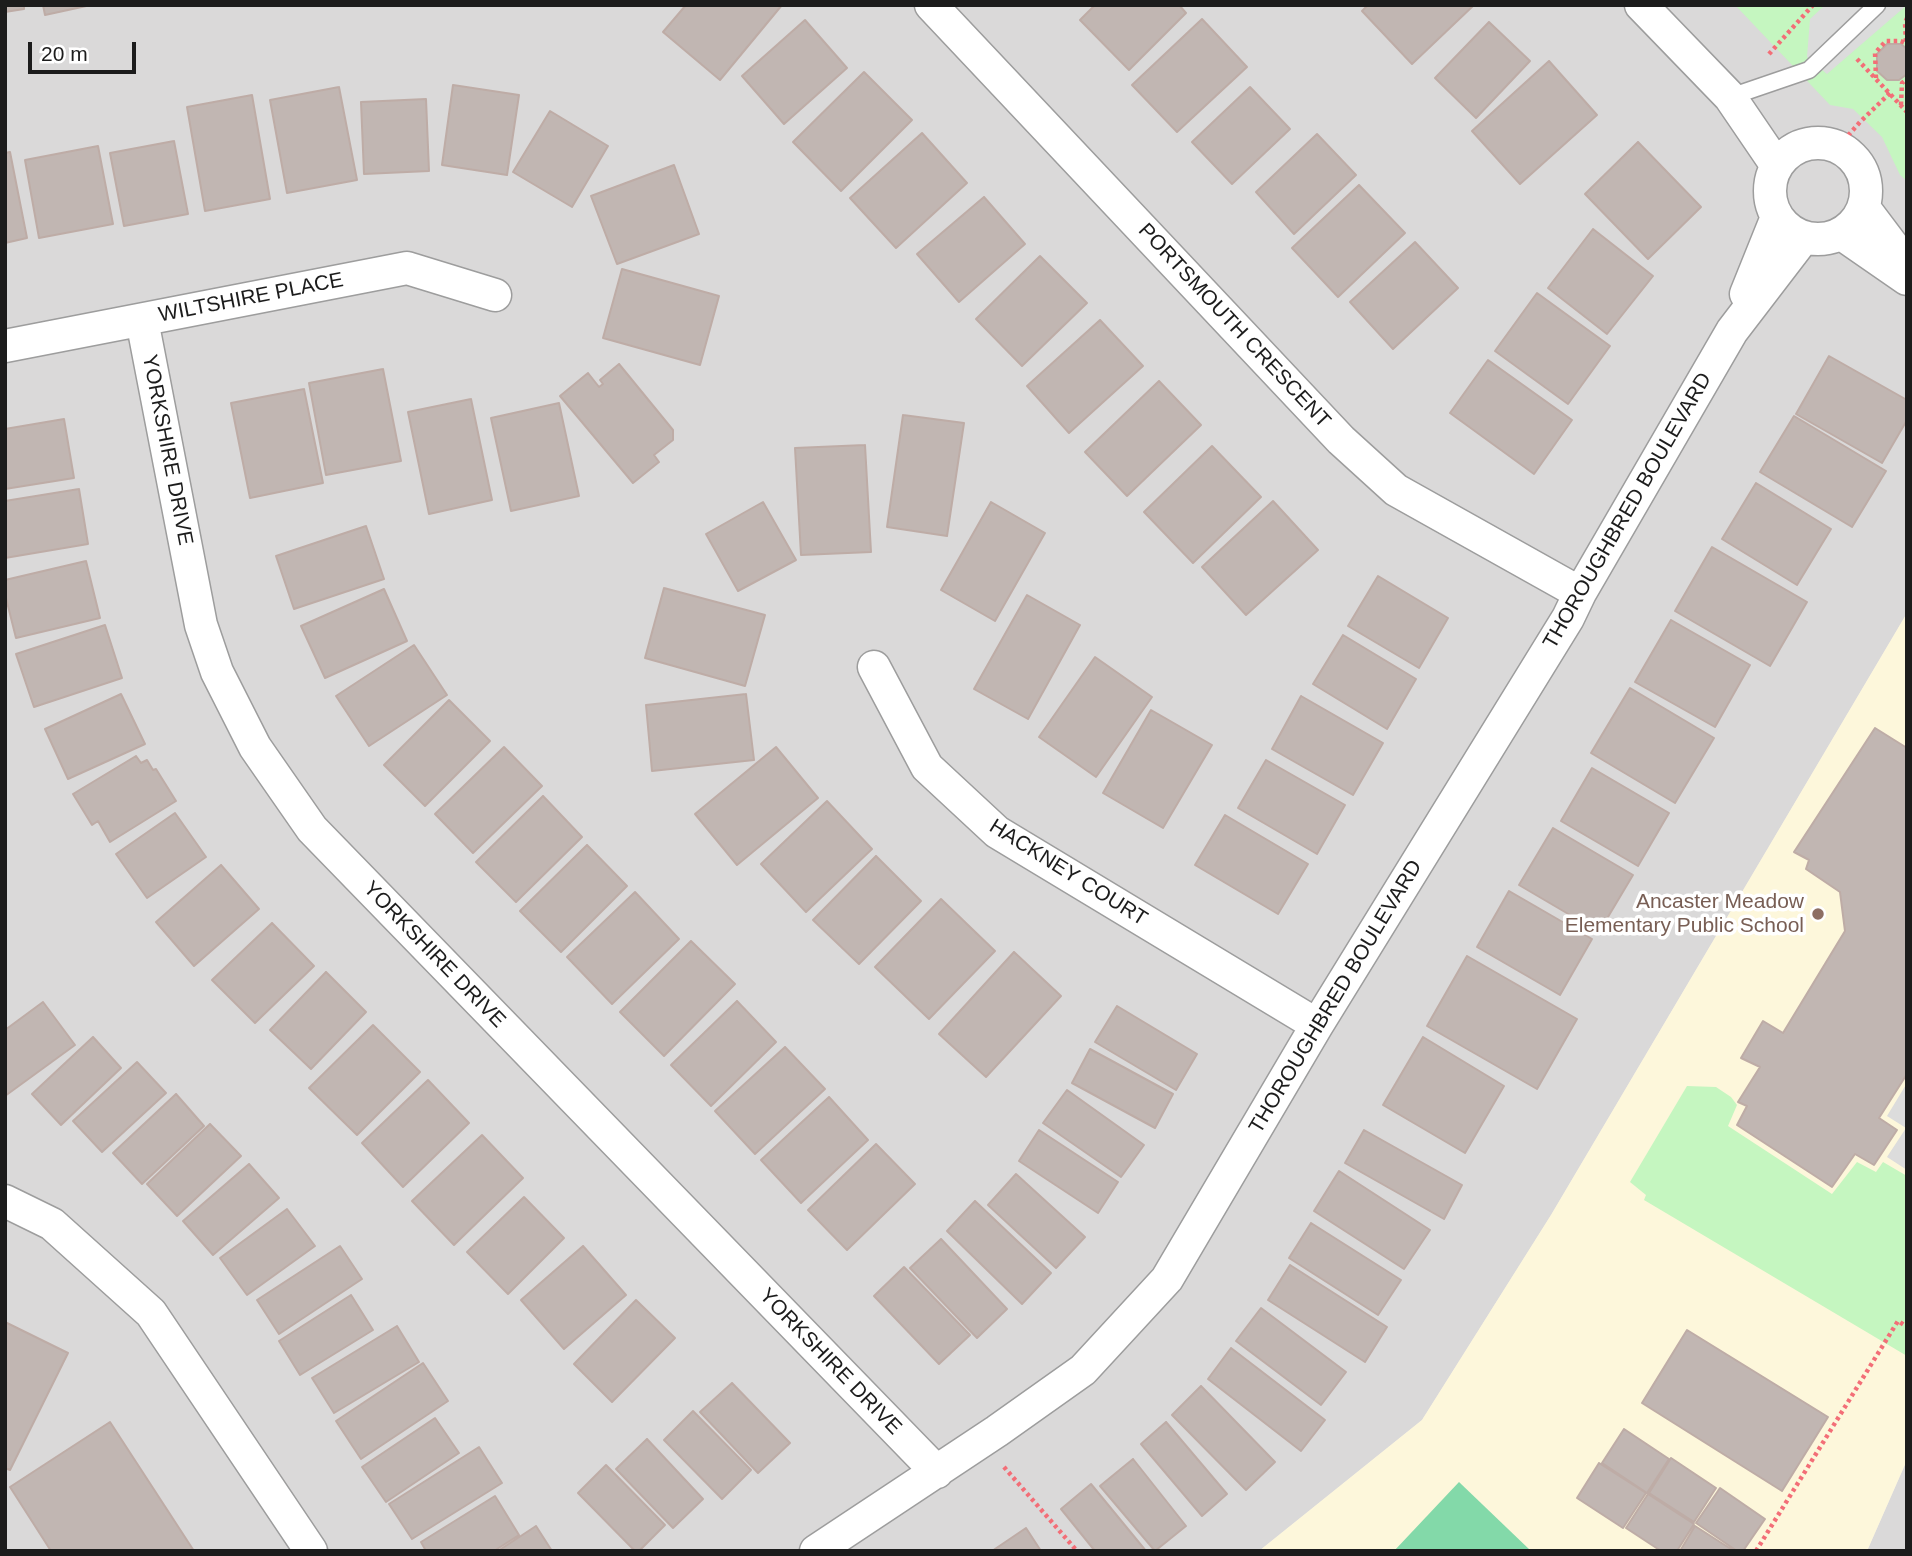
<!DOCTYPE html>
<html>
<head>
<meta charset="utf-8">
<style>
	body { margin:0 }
	#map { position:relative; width:1912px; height:1556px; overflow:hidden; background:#ede8e2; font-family:Helvetica,sans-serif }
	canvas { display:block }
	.frame { position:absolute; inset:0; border:7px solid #1c1c1c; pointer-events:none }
	.scale { position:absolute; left:28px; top:42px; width:108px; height:32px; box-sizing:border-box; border:4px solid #1c1c1c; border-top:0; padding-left:9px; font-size:21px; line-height:24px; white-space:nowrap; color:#1c1c1c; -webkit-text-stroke:5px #fff; paint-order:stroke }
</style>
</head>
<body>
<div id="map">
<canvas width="1912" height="1556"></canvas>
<div class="frame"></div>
<div class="scale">20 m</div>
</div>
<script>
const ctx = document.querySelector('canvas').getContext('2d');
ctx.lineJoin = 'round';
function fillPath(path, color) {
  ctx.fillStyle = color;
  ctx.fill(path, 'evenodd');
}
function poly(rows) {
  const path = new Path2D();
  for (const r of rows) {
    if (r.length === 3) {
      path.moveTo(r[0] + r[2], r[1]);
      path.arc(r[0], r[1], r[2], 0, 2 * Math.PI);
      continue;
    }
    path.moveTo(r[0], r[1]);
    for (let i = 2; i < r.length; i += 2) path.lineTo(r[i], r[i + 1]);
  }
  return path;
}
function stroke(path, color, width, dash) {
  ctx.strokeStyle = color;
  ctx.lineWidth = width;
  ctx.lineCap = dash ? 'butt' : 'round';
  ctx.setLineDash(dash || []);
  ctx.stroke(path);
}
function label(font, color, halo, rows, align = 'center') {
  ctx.font = font + ' Helvetica,sans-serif';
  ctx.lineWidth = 7;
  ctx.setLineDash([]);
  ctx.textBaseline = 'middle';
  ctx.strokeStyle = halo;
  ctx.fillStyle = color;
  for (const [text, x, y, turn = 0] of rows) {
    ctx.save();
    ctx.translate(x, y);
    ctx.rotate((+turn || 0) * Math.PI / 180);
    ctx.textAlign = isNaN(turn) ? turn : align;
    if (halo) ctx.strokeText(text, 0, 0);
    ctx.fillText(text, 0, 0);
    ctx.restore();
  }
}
const residential = poly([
	[5,5,1907,5,1907,613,1551,1215,1422,1420,1259,1551,5,1551],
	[1907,1460,1907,1551,1867,1551]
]);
const education = poly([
	[1907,613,1907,1460,1867,1551,1259,1551,1422,1420,1551,1215]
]);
const park = poly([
	[1735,5,1907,5,1907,181,1900,175,1882,137,1853,109,1830,105],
	[1687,1086,1716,1087,1731,1097,1737,1105,1728,1126,1832,1194,1857,1162,1876,1172,1883,1162,1907,1176,1907,1356,1644,1200,1646,1195,1630,1182]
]);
const pitch = poly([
	[1459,1482,1531,1551,1394,1551]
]);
const parking = poly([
	[1825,5,1907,5,1827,74,1807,57,1810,19],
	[1907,1083,1907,1170,1887,1157,1906,1128,1887,1116]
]);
const building = poly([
	[5,5,24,5,24,9,5,12,5,5],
	[43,5,91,5,45,15,43,5],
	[686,5,782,5,720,80,663,32,686,5],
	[1095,5,1179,5,1186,13,1129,70,1080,20,1095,5],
	[1368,5,1474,5,1412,64,1362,11,1368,5],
	[1202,19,1247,67,1177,132,1132,85,1202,19],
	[805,20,847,68,784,124,742,76,805,20],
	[1489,22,1530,61,1476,118,1435,78,1489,22],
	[1887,44,1901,44,1907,49,1907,74,1899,80,1887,80,1877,71,1877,54,1887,44],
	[1549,61,1597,115,1520,184,1472,131,1549,61],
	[864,72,912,120,841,191,793,142,864,72],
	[453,85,519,95,507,175,442,165,453,85],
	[339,87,357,180,287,193,270,100,339,87],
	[1250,87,1290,129,1232,184,1192,142,1250,87],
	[252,95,270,199,205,211,187,107,252,95],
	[426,99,429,171,364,174,361,102,426,99],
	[550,111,608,146,572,207,513,172,550,111],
	[922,133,967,183,896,248,850,198,922,133],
	[1317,134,1356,175,1294,234,1256,192,1317,134],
	[174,141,188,214,124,226,110,153,174,141],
	[1638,142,1701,207,1648,259,1585,194,1638,142],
	[98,146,113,224,39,238,25,160,98,146],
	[10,152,27,238,5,243,5,153,10,152],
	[674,165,699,234,617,264,591,196,674,165],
	[1359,185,1405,233,1338,297,1292,248,1359,185],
	[984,197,1025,244,959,302,917,254,984,197],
	[1593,229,1653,276,1607,334,1548,288,1593,229],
	[1415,242,1458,288,1393,349,1350,302,1415,242],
	[1040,256,1087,303,1022,366,976,319,1040,256],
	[622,269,719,296,700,365,603,338,622,269],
	[1537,293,1610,346,1568,404,1495,351,1537,293],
	[1100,320,1143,366,1069,433,1027,386,1100,320],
	[1829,356,1907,400,1907,420,1882,463,1796,414,1829,356],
	[1488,360,1572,420,1534,474,1450,413,1488,360],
	[619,364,673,430,673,440,654,455,659,462,633,483,560,396,588,373,599,387,603,384,600,380,619,364],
	[383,369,401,461,326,475,309,383,383,369],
	[1159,381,1201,425,1127,496,1085,452,1159,381],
	[304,389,323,483,250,498,231,403,304,389],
	[471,399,492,500,429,514,408,412,471,399],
	[559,403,579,496,511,511,491,418,559,403],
	[903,415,964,423,947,536,887,527,903,415],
	[1794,416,1886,471,1852,527,1760,472,1794,416],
	[64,419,74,478,5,489,5,429,64,419],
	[865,445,871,552,801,555,795,448,865,445],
	[1212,446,1261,497,1193,563,1144,512,1212,446],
	[1756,483,1831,529,1797,585,1722,539,1756,483],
	[79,489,88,544,5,558,5,501,79,489],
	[1273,501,1318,550,1246,615,1202,567,1273,501],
	[763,502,796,560,738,591,706,534,763,502],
	[991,502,1045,533,995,621,941,590,991,502],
	[366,526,384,579,294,609,276,556,366,526],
	[1712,547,1807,602,1770,666,1675,611,1712,547],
	[86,561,100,618,16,638,5,594,5,580,86,561],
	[1378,576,1448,618,1419,668,1348,626,1378,576],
	[664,588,765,615,745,686,645,658,664,588],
	[384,589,407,641,325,678,301,626,384,589],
	[1027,595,1080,625,1028,719,974,689,1027,595],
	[1671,620,1750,665,1715,727,1635,682,1671,620],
	[105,625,122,678,34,707,16,654,105,625],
	[1343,635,1416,679,1387,729,1313,684,1343,635],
	[414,645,447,695,369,746,336,696,414,645],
	[1095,657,1152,697,1096,777,1039,737,1095,657],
	[1630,688,1714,738,1675,803,1591,753,1630,688],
	[121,694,145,744,68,779,45,729,121,694],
	[746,694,754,760,652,771,646,705,746,694],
	[1301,696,1383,743,1353,795,1272,749,1301,696],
	[449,700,490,741,425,806,384,765,449,700],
	[1151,710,1212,745,1163,828,1103,793,1151,710],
	[1875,728,1907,748,1907,1074,1879,1118,1897,1130,1874,1165,1855,1154,1832,1187,1737,1125,1747,1106,1738,1102,1760,1067,1741,1058,1763,1021,1783,1033,1845,931,1840,892,1806,869,1809,860,1794,852,1875,728],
	[504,747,542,786,473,853,435,814,504,747],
	[776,747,818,798,737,865,695,814,776,747],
	[136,756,141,763,147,760,153,770,156,769,176,801,110,842,98,821,92,825,73,794,136,756],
	[1266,760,1345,805,1317,854,1238,808,1266,760],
	[1592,768,1669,813,1638,866,1561,821,1592,768],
	[543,796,582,837,516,902,476,862,543,796],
	[827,801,872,849,806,912,761,864,827,801],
	[175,813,206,857,147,898,116,854,175,813],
	[1225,815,1308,864,1278,914,1195,865,1225,815],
	[1553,828,1633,875,1599,932,1519,885,1553,828],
	[587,845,627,886,561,952,520,911,587,845],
	[876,856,921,901,859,964,813,920,876,856],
	[221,865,259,909,194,966,156,922,221,865],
	[1509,891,1592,939,1560,995,1477,947,1509,891],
	[635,892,679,939,612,1004,567,957,635,892],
	[941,899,995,951,929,1019,875,967,941,899],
	[272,923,314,966,255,1023,212,980,272,923],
	[691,941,735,984,664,1056,620,1012,691,941],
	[1014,952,1061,996,986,1077,939,1034,1014,952],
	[1467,956,1577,1019,1537,1089,1427,1026,1467,956],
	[326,972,366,1012,311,1069,270,1030,326,972],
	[737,1001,776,1042,711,1106,671,1065,737,1001],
	[43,1002,75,1045,5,1096,5,1030,43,1002],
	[1117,1006,1197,1054,1176,1090,1095,1042,1117,1006],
	[373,1025,420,1072,357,1135,309,1088,373,1025],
	[93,1037,121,1068,61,1125,32,1094,93,1037],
	[1423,1037,1504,1086,1465,1153,1383,1105,1423,1037],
	[785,1047,825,1089,755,1154,715,1111,785,1047],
	[1090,1049,1173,1094,1155,1128,1072,1083,1090,1049],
	[137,1062,166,1093,102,1152,73,1121,137,1062],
	[428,1080,469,1123,403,1187,362,1143,428,1080],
	[1067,1090,1144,1145,1121,1177,1043,1123,1067,1090],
	[176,1094,204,1126,142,1184,113,1153,176,1094],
	[829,1097,868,1140,801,1203,761,1160,829,1097],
	[210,1124,241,1156,177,1216,147,1184,210,1124],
	[1039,1130,1118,1182,1098,1213,1019,1161,1039,1130],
	[1364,1130,1462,1185,1444,1219,1345,1163,1364,1130],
	[482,1135,523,1178,454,1245,412,1201,482,1135],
	[876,1144,915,1184,847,1250,808,1210,876,1144],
	[249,1164,279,1198,213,1255,183,1221,249,1164],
	[1339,1171,1430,1230,1404,1269,1314,1211,1339,1171],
	[1016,1174,1085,1237,1056,1268,988,1205,1016,1174],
	[524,1197,564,1238,508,1294,467,1252,524,1197],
	[975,1201,1051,1273,1022,1304,947,1231,975,1201],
	[287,1209,315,1246,247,1295,220,1258,287,1209],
	[1311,1223,1401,1280,1378,1315,1289,1258,1311,1223],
	[941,1239,1007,1309,977,1338,910,1268,941,1239],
	[340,1246,362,1279,279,1334,257,1300,340,1246],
	[583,1246,626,1295,564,1349,521,1300,583,1246],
	[1290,1265,1387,1327,1365,1362,1268,1300,1290,1265],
	[904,1267,970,1335,939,1364,874,1296,904,1267],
	[351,1295,373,1330,300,1375,279,1341,351,1295],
	[636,1300,675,1338,612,1402,574,1364,636,1300],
	[1261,1308,1346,1372,1321,1405,1236,1341,1261,1308],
	[5,1322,68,1353,10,1470,5,1468,5,1322],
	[397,1326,419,1362,334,1413,312,1378,397,1326],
	[1687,1330,1828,1417,1782,1491,1642,1403,1687,1330],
	[1231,1348,1325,1420,1301,1451,1208,1379,1231,1348],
	[423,1363,448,1401,361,1459,336,1421,423,1363],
	[732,1383,790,1443,758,1473,700,1412,732,1383],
	[1201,1386,1275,1462,1246,1490,1172,1415,1201,1386],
	[693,1411,751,1470,722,1499,664,1440,693,1411],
	[435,1418,459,1453,386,1502,362,1467,435,1418],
	[110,1422,194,1551,51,1551,10,1487,110,1422],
	[1166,1422,1227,1494,1202,1516,1141,1444,1166,1422],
	[1624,1429,1669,1459,1647,1493,1602,1463,1624,1429],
	[647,1439,703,1499,673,1528,616,1469,647,1439],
	[479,1447,502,1483,412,1539,389,1504,479,1447],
	[1671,1458,1716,1488,1694,1522,1649,1493,1671,1458],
	[1133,1459,1186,1526,1155,1551,1100,1486,1133,1459],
	[1599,1463,1646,1493,1623,1528,1577,1498,1599,1463],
	[606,1465,665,1525,639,1551,635,1551,578,1493,606,1465],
	[1091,1484,1146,1551,1095,1551,1061,1509,1091,1484],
	[1720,1488,1765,1519,1743,1551,1737,1551,1696,1523,1720,1488],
	[1648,1494,1694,1524,1677,1551,1661,1551,1626,1528,1648,1494],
	[495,1496,519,1535,494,1551,426,1551,421,1542,495,1496],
	[536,1526,552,1551,498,1551,536,1526],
	[1695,1526,1734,1551,1680,1551,1695,1526],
	[1026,1528,1041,1551,992,1551,1026,1528]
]);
const path = poly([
	[1769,54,1813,5],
	[1857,59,1907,112],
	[1876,78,1875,53,1886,41,1900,41,1906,43,1905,23,1907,18],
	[1901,105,1902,83,1907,79],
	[1839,146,1860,122,1890,93],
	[1004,1467,1077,1551],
	[1756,1551,1898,1321,1907,1327]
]);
const service = poly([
	[1730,97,1809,70,1877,5]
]);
const minor = poly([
	[931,5,1341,440,1396,490,1580,593],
	[1641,5,1730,97,1777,166],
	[1818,191,48],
	[1864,208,1907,265],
	[1842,234,1907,279],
	[1746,294,1777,217],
	[142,320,201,625,217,672,255,747,312,829,937,1472],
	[5,346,407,268,495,295],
	[874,667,927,767,997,832,1317,1025],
	[5,1201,52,1224,151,1313,311,1551],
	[816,1551,997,1431,1083,1370,1167,1279,1317,1025,1568,618,1580,593,1732,331,1804,237]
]);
const markers = [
	[1818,914,7,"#8d6e63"]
];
const streetNames = [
	["WILTSHIRE PLACE",251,298,-11],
	["PORTSMOUTH CRESCENT",1234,326,47],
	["YORKSHIRE DRIVE",167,450,79],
	["THOROUGHBRED BOULEVARD",1628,511,-60],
	["HACKNEY COURT",1068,873,32],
	["YORKSHIRE DRIVE",434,955,46],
	["THOROUGHBRED BOULEVARD",1336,997,-59],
	["YORKSHIRE DRIVE",830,1362,46]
];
const educationNames = [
	["Ancaster Meadow",1804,902],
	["Elementary Public School",1804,926]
];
fillPath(residential, '#dad9d9');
fillPath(education, '#fdf7db');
fillPath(park, '#c5f6c0');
fillPath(pitch, '#83d9a9');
fillPath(parking, '#dcdcdc');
fillPath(building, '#c1b6b2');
stroke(building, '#beaca6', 2);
stroke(service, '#9d9d9d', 19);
stroke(minor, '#9d9d9d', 35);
stroke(path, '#f36e77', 4.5, [3.5, 3.5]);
stroke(service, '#fff', 16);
stroke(minor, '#fff', 32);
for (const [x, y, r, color] of markers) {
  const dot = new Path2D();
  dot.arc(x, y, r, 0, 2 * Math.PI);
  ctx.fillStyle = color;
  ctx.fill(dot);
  stroke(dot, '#fff', 2.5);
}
label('21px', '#1c1c1c', '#fff', streetNames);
label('21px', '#785e54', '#fff', educationNames, 'right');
</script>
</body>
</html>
